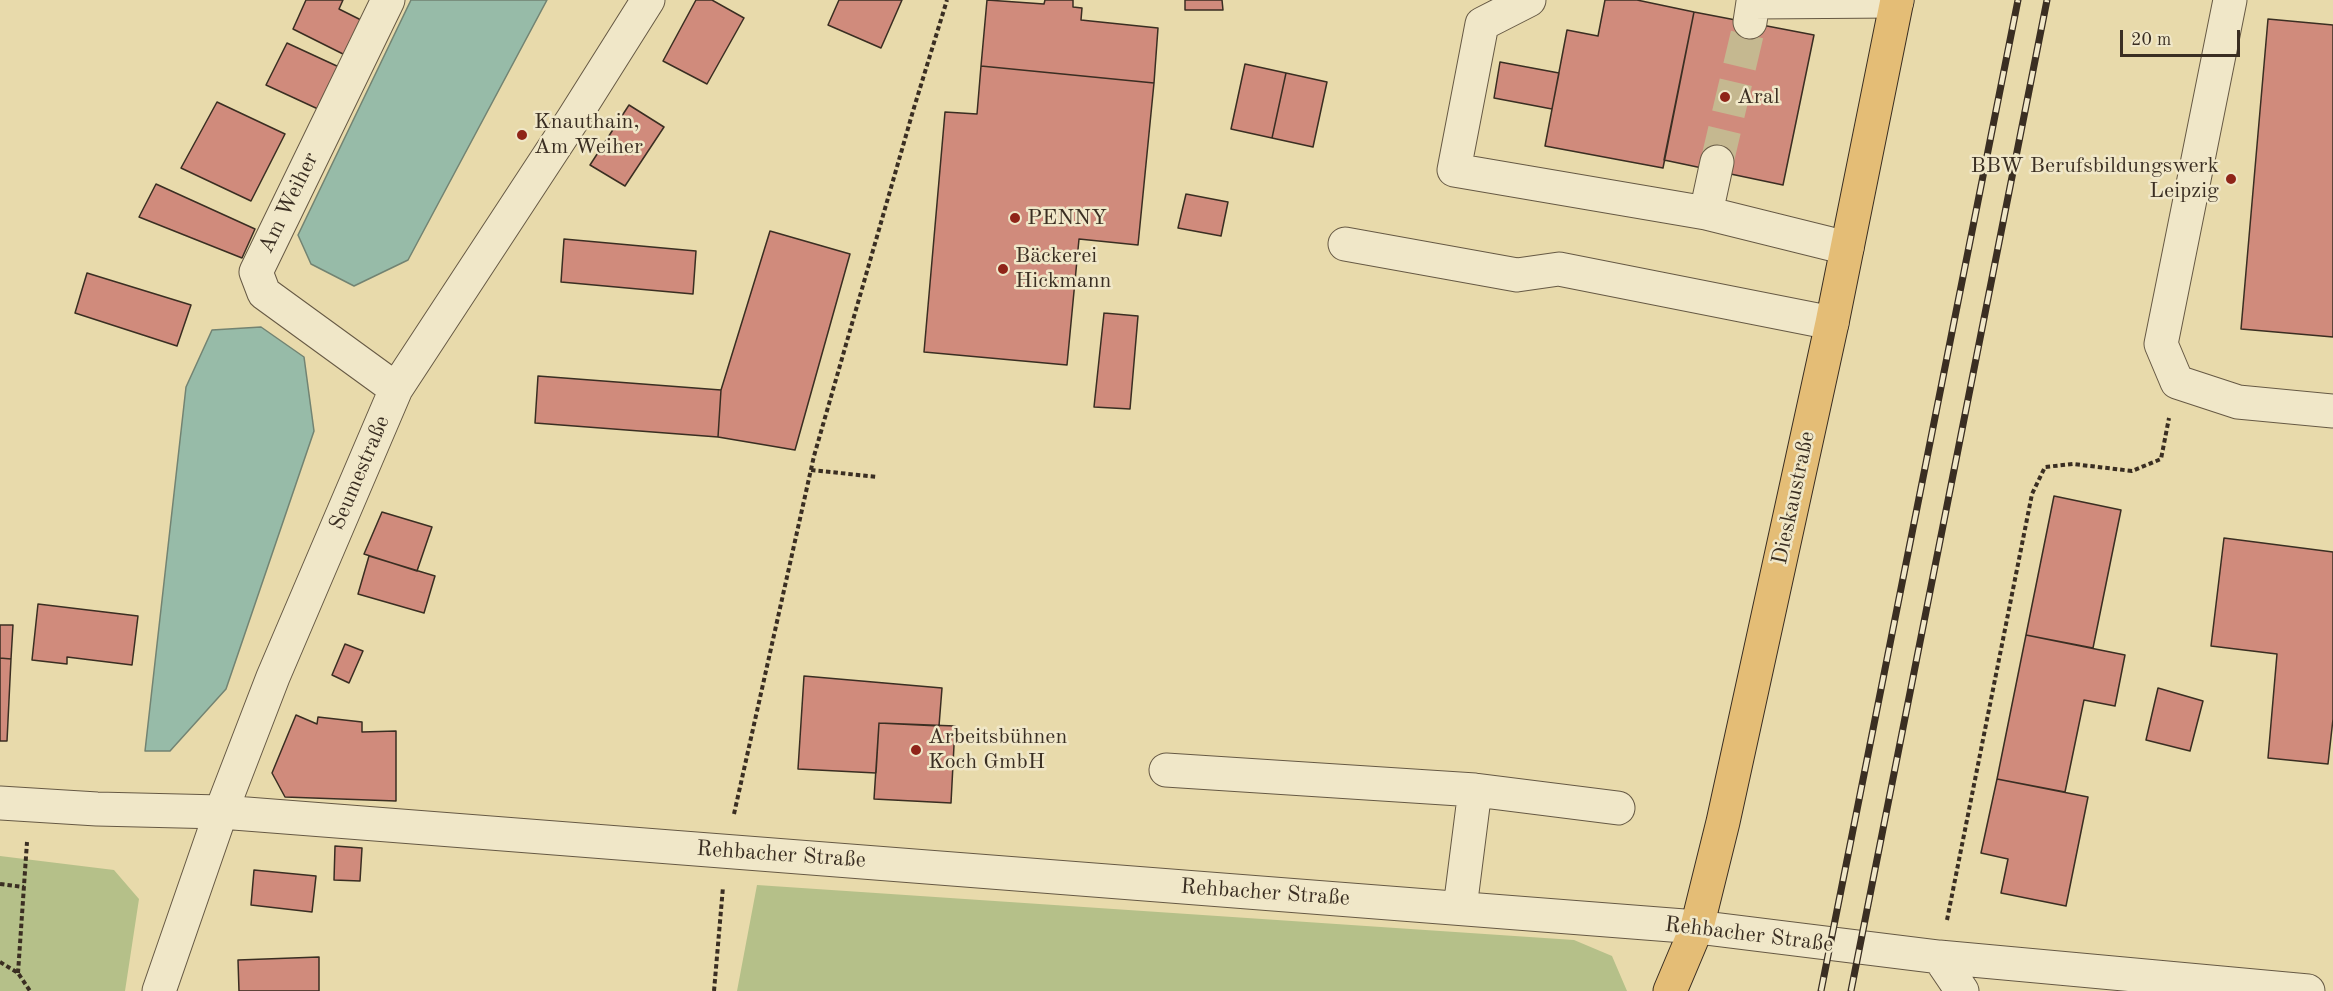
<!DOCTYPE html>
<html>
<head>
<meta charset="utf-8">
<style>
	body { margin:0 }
	#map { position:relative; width:2333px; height:991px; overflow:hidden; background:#e8daab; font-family:"Old Standard TT",serif }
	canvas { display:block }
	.scale { position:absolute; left:2120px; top:30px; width:120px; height:27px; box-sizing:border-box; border:3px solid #3a2e22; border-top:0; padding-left:8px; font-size:18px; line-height:21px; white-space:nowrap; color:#3a2e22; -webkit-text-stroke:4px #f0e7c8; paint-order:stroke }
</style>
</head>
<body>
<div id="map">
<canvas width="2333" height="991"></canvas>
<div class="scale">20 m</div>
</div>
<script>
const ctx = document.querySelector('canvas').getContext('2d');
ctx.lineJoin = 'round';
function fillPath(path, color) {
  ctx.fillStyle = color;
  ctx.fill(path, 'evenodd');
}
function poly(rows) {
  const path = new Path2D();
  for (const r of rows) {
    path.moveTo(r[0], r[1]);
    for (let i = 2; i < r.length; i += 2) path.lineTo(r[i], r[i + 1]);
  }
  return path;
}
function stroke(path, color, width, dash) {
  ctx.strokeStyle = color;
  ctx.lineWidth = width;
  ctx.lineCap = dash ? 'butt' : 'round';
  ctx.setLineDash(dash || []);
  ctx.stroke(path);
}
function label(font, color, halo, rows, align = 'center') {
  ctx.font = font + ' "Old Standard TT",serif';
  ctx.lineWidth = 5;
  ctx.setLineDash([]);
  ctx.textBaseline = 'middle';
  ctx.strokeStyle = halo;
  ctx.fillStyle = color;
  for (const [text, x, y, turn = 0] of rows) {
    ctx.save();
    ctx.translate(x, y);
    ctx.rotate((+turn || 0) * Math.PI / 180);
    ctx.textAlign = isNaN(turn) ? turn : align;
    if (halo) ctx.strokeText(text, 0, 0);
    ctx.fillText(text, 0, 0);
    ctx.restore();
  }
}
const green = poly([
	[0,856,114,870,139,899,125,991,0,991],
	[757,885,1574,940,1612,956,1627,991,737,991]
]);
const water = poly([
	[411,0,547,0,408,260,354,286,311,264,298,235,411,0],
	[261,327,304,357,314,431,226,689,170,751,145,751,186,387,212,330,261,327]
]);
const building = poly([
	[306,0,343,0,339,9,365,22,349,57,293,29,306,0],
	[696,0,712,0,744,18,707,84,663,61,696,0],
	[839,0,902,0,881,48,828,25,839,0],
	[987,0,1044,4,1045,0,1073,0,1073,7,1082,8,1081,20,1158,28,1154,83,981,66,987,0],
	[1185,0,1222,0,1223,10,1185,10,1185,0],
	[1605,0,1637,0,1694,12,1663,168,1545,146,1567,30,1598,36,1605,0],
	[1694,12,1814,35,1783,185,1664,160,1694,12],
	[2268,19,2333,25,2333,337,2241,329,2268,19],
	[287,43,339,67,318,109,266,85,287,43],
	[1500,62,1559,73,1552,109,1494,98,1500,62],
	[1245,64,1286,73,1272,138,1231,129,1245,64],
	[981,66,1154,83,1138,245,1079,239,1067,365,924,352,945,112,977,114,981,66],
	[1286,73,1327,82,1313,147,1272,138,1286,73],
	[217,102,285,134,251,201,181,168,217,102],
	[629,105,664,127,625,186,590,165,629,105],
	[156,184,255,229,242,258,139,217,156,184],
	[1186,194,1228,202,1221,236,1178,228,1186,194],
	[770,231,850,254,795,450,718,437,721,390,770,231],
	[564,239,696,251,693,294,561,282,564,239],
	[87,273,191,305,177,346,75,313,87,273],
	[1104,313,1138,316,1130,409,1094,407,1104,313],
	[538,376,721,390,718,437,535,423,538,376],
	[2054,496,2121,510,2093,648,2026,635,2054,496],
	[382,512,432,527,417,571,364,554,382,512],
	[2224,538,2333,552,2333,719,2328,764,2268,758,2277,654,2211,646,2224,538],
	[369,556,435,576,424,613,358,594,369,556],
	[38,604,138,616,132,665,67,657,67,664,32,660,38,604],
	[0,625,13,625,11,659,0,658,0,625],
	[2026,635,2125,655,2115,706,2084,700,2065,792,1997,779,2026,635],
	[345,644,363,651,349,683,332,675,345,644],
	[0,658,11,659,7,741,0,741,0,658],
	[804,676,942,688,939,726,879,723,876,773,798,769,804,676],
	[2158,688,2203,701,2190,751,2146,740,2158,688],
	[296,715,317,724,318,717,362,722,362,732,396,731,396,801,285,797,272,773,296,715],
	[879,723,955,726,951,803,874,799,879,723],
	[1997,779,2088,797,2066,906,2001,893,2008,859,1981,853,1997,779],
	[335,846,362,848,360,881,334,880,335,846],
	[254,870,316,876,312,912,251,905,254,870],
	[319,957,319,991,239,991,238,960,319,957]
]);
const minorTunnel = poly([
	[1717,162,1750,22]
]);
const path = poly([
	[811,470,878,477],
	[734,814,814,456,913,111,947,0],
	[0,884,24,887],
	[1947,920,2032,494,2045,467,2073,464,2132,471,2161,459,2169,418],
	[0,962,18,973,30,991],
	[18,973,27,842],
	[714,991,723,887]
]);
const minor = poly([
	[388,0,256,272,264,293,396,389],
	[1529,0,1482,24,1454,170,1706,213],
	[2230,0,2161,344,2177,382,2238,402,2333,411],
	[1750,22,1753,2,1897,1],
	[1717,162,1706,213,1847,248],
	[1345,244,1517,275,1559,269,1832,323],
	[1166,770,1475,790,1618,808],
	[0,803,97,809,221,812,1697,927,1939,957,2308,991],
	[1460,908,1475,790],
	[1939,957,1962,991],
	[159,991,221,812,273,677,396,389,573,119,648,0]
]);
const major = poly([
	[1670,991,1697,927,1723,822,1832,323,1897,0]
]);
const rail = poly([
	[1821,991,2018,0],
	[1851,991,2047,0]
]);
const markers = [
	[1725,97,6,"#8f2418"],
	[522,135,6,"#8f2418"],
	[2231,179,6,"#8f2418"],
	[1015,218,6,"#8f2418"],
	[1003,269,6,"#8f2418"],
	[916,750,6,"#8f2418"]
];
const poiNames = [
	["Aral",1737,97],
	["Knauthain,",534,122],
	["Am Weiher",534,147],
	["BBW Berufsbildungswerk",2219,166,"right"],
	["Leipzig",2219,191,"right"],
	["PENNY",1027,218],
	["Bäckerei",1015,256],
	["Hickmann",1015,281],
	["Arbeitsbühnen",928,737],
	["Koch GmbH",928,762]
];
const streetNames = [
	["Am Weiher",289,203,-64],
	["Seumestraße",360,473,-67],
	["Dieskaustraße",1794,498,-78],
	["Rehbacher Straße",781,855,4],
	["Rehbacher Straße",1265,893,4],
	["Rehbacher Straße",1749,935,7]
];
fillPath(green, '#b5c089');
fillPath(water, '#97bba8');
stroke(water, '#728372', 1.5);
fillPath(building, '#d08b7c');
stroke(building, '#3a2e22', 1.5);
stroke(minorTunnel, '#c5b890', 33, [33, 16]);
stroke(minor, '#665944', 35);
stroke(major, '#3a2e22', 35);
stroke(path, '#3a2e22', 4, [4.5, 3]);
stroke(minor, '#f0e7c8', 33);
stroke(major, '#e4bd76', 33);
stroke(rail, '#3a2e22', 7);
stroke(rail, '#f0e7c8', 4.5, [14]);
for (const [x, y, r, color] of markers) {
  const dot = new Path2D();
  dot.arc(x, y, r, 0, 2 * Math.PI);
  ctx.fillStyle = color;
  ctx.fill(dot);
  stroke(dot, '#f0e7c8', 2);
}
label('22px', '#3a2e22', '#f0e7c8', poiNames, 'left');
label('22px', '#3a2e22', '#f0e7c8', streetNames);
</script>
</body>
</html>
